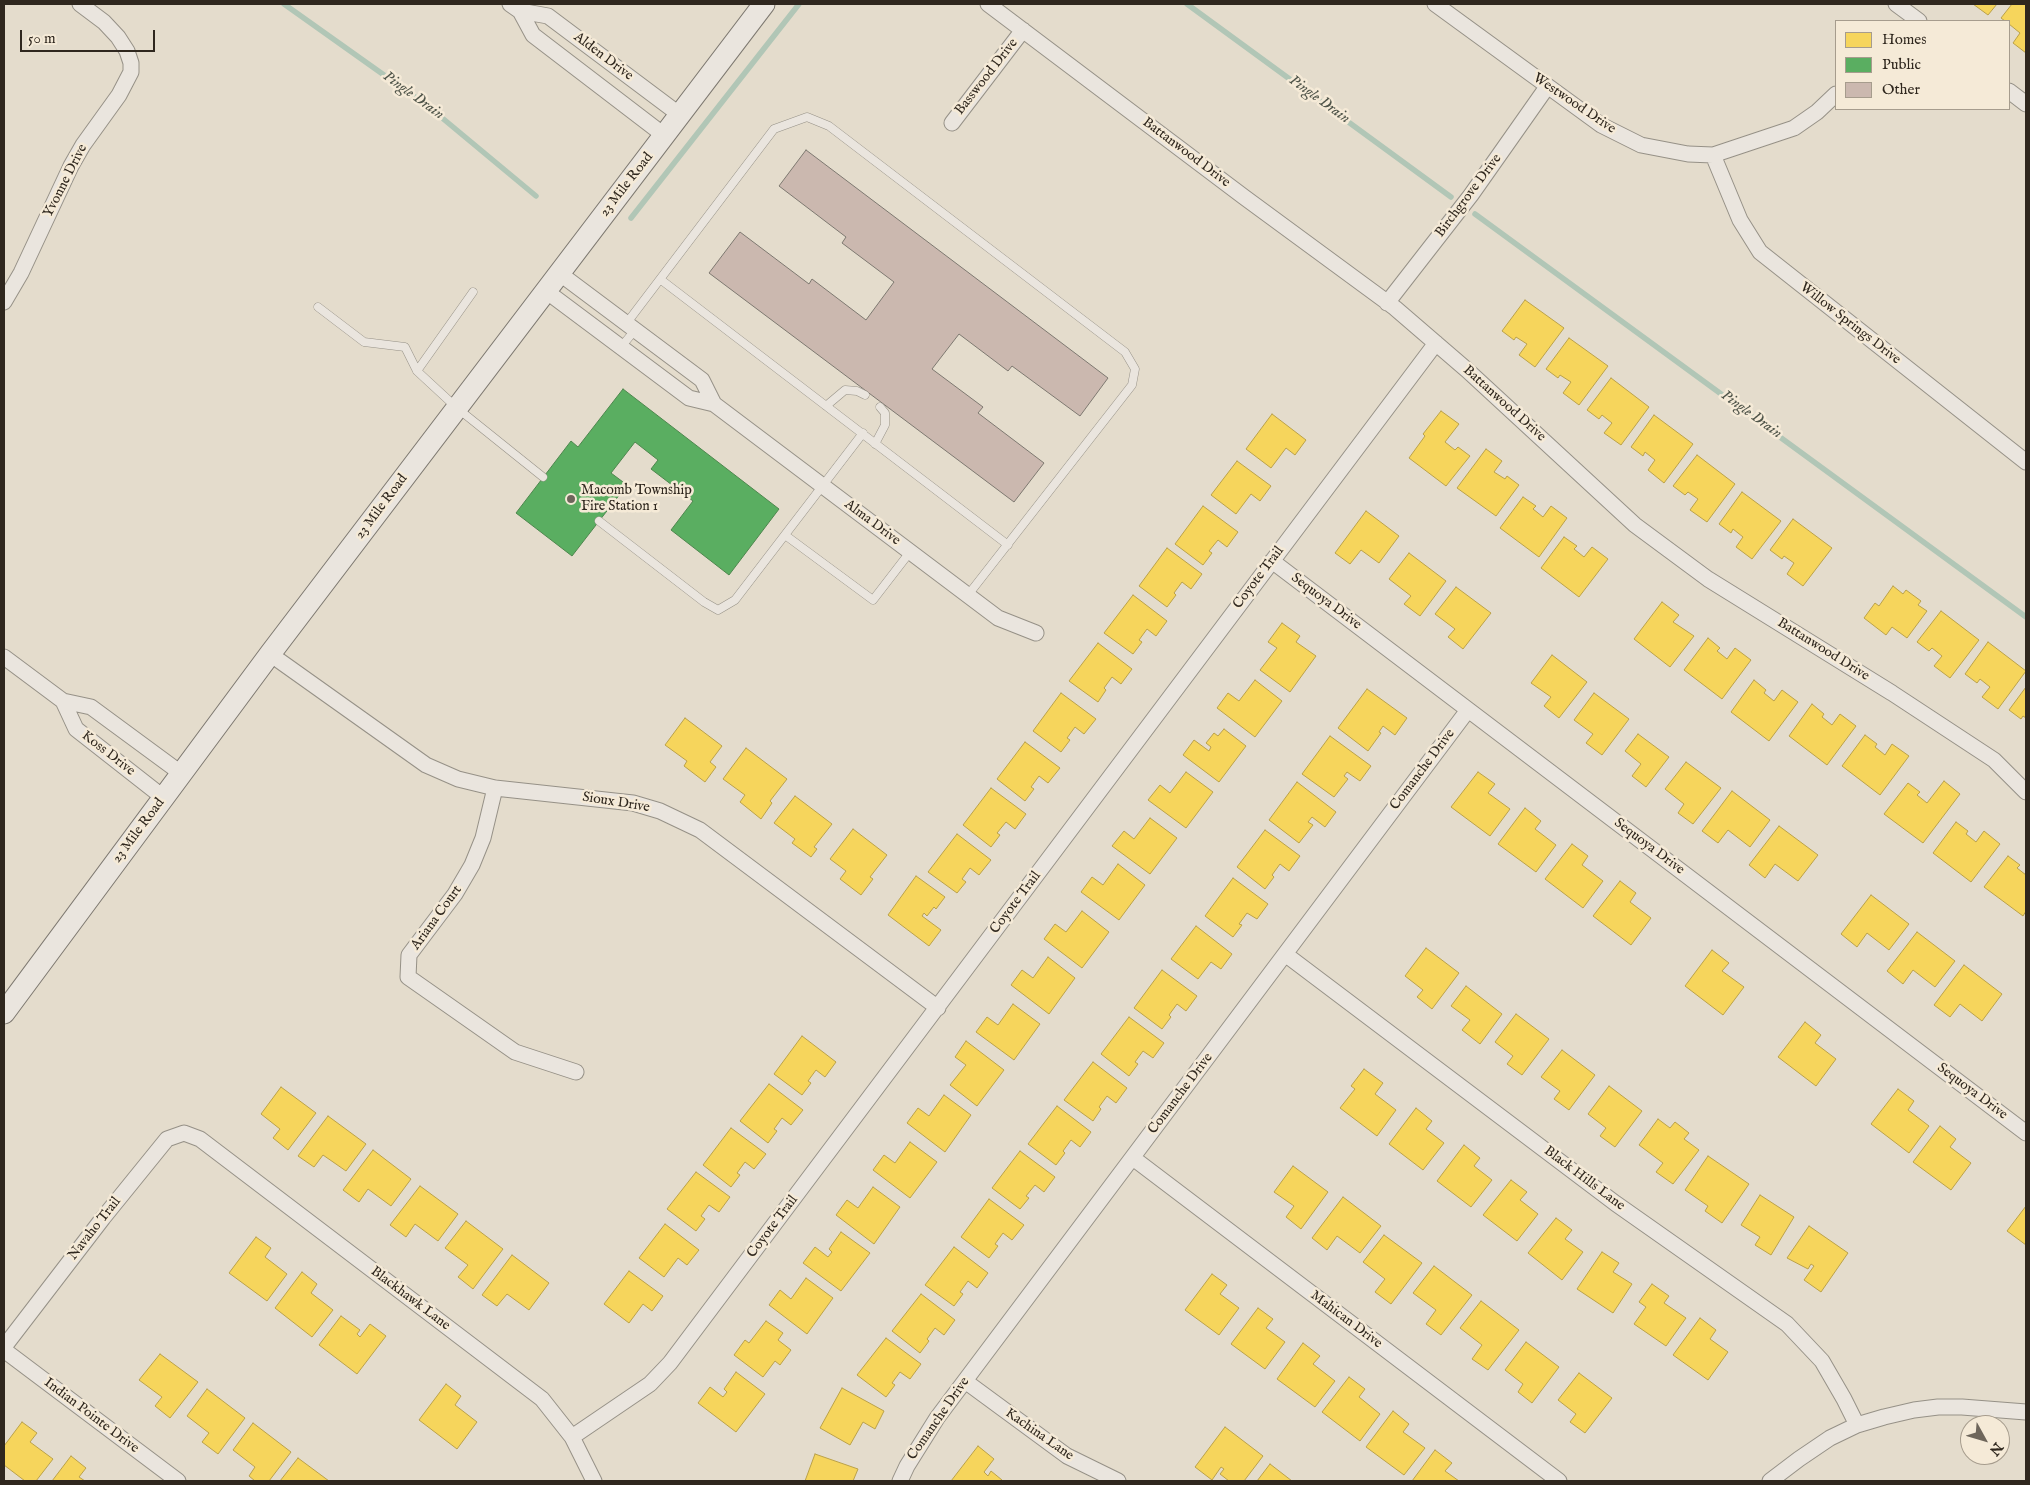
<!DOCTYPE html>
<html>
<head>
<meta charset="utf-8">
<style>
	body { margin:0 }
	#map { position:relative; width:2030px; height:1485px; overflow:hidden; background:#e4dccc; font-family:"IM FELL English",serif }
	canvas { display:block }
	.frame { position:absolute; inset:0; border:5px solid #2f271e; pointer-events:none }
	.legend { position:absolute; left:1835px; top:20px; width:175px; height:90px; box-sizing:border-box; background:#f5ead7; border:1px solid #a69c8d; margin:0; padding:6px 9px; list-style:none; font-size:15px; color:#2f271e }
	.legend li { display:flex; align-items:center; gap:10px; height:25px }
	.legend b { width:25px; border:1px solid #a69c8d }
	.north { position:absolute; left:1960px; top:1415px; width:50px; height:50px; box-sizing:border-box; background:#f5ead7; border:1px solid #a69c8d; border-radius:50%; rotate:129deg; font-size:14px; font-weight:700; line-height:20px; text-align:center; color:#2f271e }
	.north::after { content:''; display:block; margin:auto; width:18px; height:22px; background:#6e665b; clip-path:polygon(50% 0,100% 100%,50% 72%,0 100%) }
	.scale { position:absolute; left:20px; top:30px; width:135px; height:22px; box-sizing:border-box; border:2px solid #2f271e; border-top:0; padding-left:6px; font-size:15px; line-height:18px; white-space:nowrap; color:#2f271e; -webkit-text-stroke:4px #f5ead7; paint-order:stroke }
</style>
</head>
<body>
<div id="map">
<canvas width="2030" height="1485"></canvas>
<div class="frame"></div>
<ul class="legend">
<li><b style="height:14px;background:#f6d55c"></b>Homes</li>
<li><b style="height:14px;background:#5aae61"></b>Public</li>
<li><b style="height:14px;background:#cbb8af"></b>Other</li>
</ul>
<div class="north">N</div>
<div class="scale">50 m</div>
</div>
<script>
const ctx = document.querySelector('canvas').getContext('2d');
ctx.lineJoin = 'round';
function fillPath(path, color) {
  ctx.fillStyle = color;
  ctx.fill(path, 'evenodd');
}
function poly(rows) {
  const path = new Path2D();
  for (const r of rows) {
    path.moveTo(r[0], r[1]);
    for (let i = 2; i < r.length; i += 2) path.lineTo(r[i], r[i + 1]);
  }
  return path;
}
function stroke(path, color, width, dash) {
  ctx.strokeStyle = color;
  ctx.lineWidth = width;
  ctx.lineCap = dash ? 'butt' : 'round';
  ctx.setLineDash(dash || []);
  ctx.stroke(path);
}
function label(font, color, halo, rows, align = 'center') {
  ctx.font = font + ' "IM FELL English",serif';
  ctx.lineWidth = 5;
  ctx.setLineDash([]);
  ctx.textBaseline = 'middle';
  ctx.strokeStyle = halo;
  ctx.fillStyle = color;
  for (const [text, x, y, turn = 0] of rows) {
    ctx.save();
    ctx.translate(x, y);
    ctx.rotate((+turn || 0) * Math.PI / 180);
    ctx.textAlign = isNaN(turn) ? turn : align;
    if (halo) ctx.strokeText(text, 0, 0);
    ctx.fillText(text, 0, 0);
    ctx.restore();
  }
}
const homes = poly([
	[1973,4,1997,4,1988,15,1973,4],
	[2012,4,2026,4,2026,53,2013,43,2020,33,2009,24,2009,21,2005,21,2001,18,2012,4],
	[1525,300,1564,328,1535,367,1519,355,1527,344,1516,337,1514,340,1502,331,1525,300],
	[1569,338,1608,366,1579,405,1563,393,1571,382,1560,375,1558,378,1546,369,1569,338],
	[1611,378,1649,407,1621,445,1604,433,1612,423,1602,415,1599,419,1587,410,1611,378],
	[1441,411,1459,424,1445,442,1455,450,1458,447,1470,456,1446,486,1409,458,1425,436,1423,434,1441,411],
	[1272,414,1306,440,1295,455,1286,448,1271,468,1246,449,1272,414],
	[1654,415,1693,444,1664,483,1648,470,1655,460,1645,452,1643,456,1631,447,1654,415],
	[1486,449,1502,461,1494,472,1505,479,1507,476,1519,485,1496,516,1457,488,1486,449],
	[1697,455,1735,484,1707,522,1690,510,1698,499,1688,492,1685,495,1673,486,1697,455],
	[1237,461,1271,486,1260,501,1251,494,1236,514,1211,495,1237,461],
	[1742,492,1781,521,1752,559,1736,547,1743,537,1733,529,1731,533,1719,524,1742,492],
	[1523,497,1536,506,1533,509,1543,517,1551,506,1567,518,1539,557,1500,528,1523,497],
	[1203,506,1238,532,1227,547,1218,540,1209,551,1212,553,1203,565,1175,544,1203,506],
	[1366,511,1399,536,1379,563,1361,550,1350,564,1335,553,1366,511],
	[1793,519,1832,548,1803,586,1787,574,1794,563,1784,556,1782,559,1770,550,1793,519],
	[1564,537,1577,546,1574,549,1584,557,1592,547,1608,559,1579,597,1541,568,1564,537],
	[1167,548,1202,574,1191,589,1182,582,1174,593,1176,595,1167,607,1139,586,1167,548],
	[1409,553,1446,581,1420,616,1404,604,1411,596,1389,579,1409,553],
	[1893,586,1903,594,1906,590,1921,601,1918,605,1927,611,1907,638,1892,627,1886,635,1864,618,1875,603,1879,606,1893,586],
	[1456,587,1491,613,1463,649,1448,637,1455,629,1435,614,1456,587],
	[1133,595,1167,621,1156,636,1147,629,1139,640,1142,642,1133,654,1104,633,1133,595],
	[1662,602,1679,615,1673,622,1694,636,1670,667,1634,639,1662,602],
	[1941,611,1979,640,1950,678,1934,666,1942,656,1932,648,1929,651,1917,642,1941,611],
	[1282,623,1300,636,1296,642,1316,656,1290,692,1260,670,1277,648,1268,642,1282,623],
	[1708,638,1720,648,1717,651,1727,659,1735,648,1751,660,1722,699,1684,670,1708,638],
	[1988,642,2026,671,1998,709,1982,697,1990,687,1980,679,1977,683,1965,674,1988,642],
	[1098,643,1132,669,1121,684,1112,677,1104,688,1106,690,1098,702,1069,681,1098,643],
	[1552,655,1587,682,1559,718,1544,706,1551,697,1531,683,1552,655],
	[1255,680,1282,701,1255,737,1217,708,1228,693,1239,701,1255,680],
	[1754,680,1766,690,1764,693,1774,701,1782,690,1798,702,1769,741,1731,712,1754,680],
	[2026,687,2026,718,2023,716,2021,719,2009,710,2026,687],
	[1367,689,1407,718,1395,735,1383,726,1379,732,1381,733,1368,751,1338,728,1367,689],
	[1061,693,1096,719,1084,734,1075,727,1067,738,1070,740,1061,752,1033,731,1061,693],
	[1594,693,1629,719,1602,755,1586,743,1593,734,1574,720,1594,693],
	[1812,704,1824,714,1822,717,1832,725,1840,714,1856,726,1827,765,1789,736,1812,704],
	[685,718,722,746,710,762,716,767,705,782,684,766,687,761,665,745,685,718],
	[1224,729,1246,746,1219,782,1183,755,1194,740,1209,751,1211,747,1206,743,1214,733,1218,736,1224,729],
	[1638,734,1669,757,1646,787,1632,776,1641,764,1625,751,1638,734],
	[1865,735,1877,744,1875,747,1885,755,1892,744,1909,756,1880,795,1842,766,1865,735],
	[1330,736,1371,766,1360,781,1347,772,1344,776,1348,779,1334,797,1302,774,1330,736],
	[1025,742,1060,768,1048,783,1039,776,1031,787,1034,789,1025,801,997,779,1025,742],
	[746,748,787,779,770,801,772,803,761,819,740,802,745,795,723,779,746,748],
	[1686,762,1721,788,1693,824,1678,813,1684,804,1665,789,1686,762],
	[1186,772,1213,792,1186,828,1148,800,1160,785,1170,793,1186,772],
	[1478,772,1495,784,1488,793,1510,809,1490,836,1451,807,1478,772],
	[1944,781,1960,794,1923,843,1884,814,1908,783,1920,792,1917,795,1927,803,1944,781],
	[1297,782,1336,812,1325,827,1312,817,1308,822,1313,825,1299,843,1269,820,1297,782],
	[991,788,1026,814,1015,829,1006,822,997,833,1000,835,991,847,963,825,991,788],
	[1732,791,1770,820,1750,847,1728,830,1718,843,1702,831,1732,791],
	[795,796,832,824,814,847,817,849,811,857,792,843,795,839,774,823,795,796],
	[1525,808,1541,821,1535,829,1556,845,1536,872,1498,844,1525,808],
	[1150,818,1177,838,1150,874,1112,846,1124,831,1134,839,1150,818],
	[1956,822,1968,831,1966,834,1976,842,1984,831,2000,844,1971,882,1933,853,1956,822],
	[1779,826,1818,855,1798,881,1775,864,1765,878,1749,865,1779,826],
	[853,829,887,855,870,877,873,879,861,895,840,879,846,871,830,859,853,829],
	[1265,830,1300,856,1289,871,1280,864,1272,875,1274,877,1265,889,1237,867,1265,830],
	[957,834,991,860,979,875,970,868,962,879,966,882,957,893,928,872,957,834],
	[1572,844,1588,856,1582,865,1603,881,1583,908,1545,879,1572,844],
	[2008,856,2020,865,2017,868,2026,875,2026,911,2023,916,1984,887,2008,856],
	[1118,864,1145,885,1119,920,1081,892,1092,877,1103,885,1118,864],
	[916,876,945,897,936,909,934,907,927,916,924,913,922,916,941,930,929,946,888,915,916,876],
	[1233,878,1268,904,1257,919,1247,913,1239,924,1242,925,1233,937,1205,916,1233,878],
	[1620,881,1636,893,1630,902,1651,918,1631,945,1593,916,1620,881],
	[1871,895,1909,924,1889,950,1867,933,1857,947,1841,934,1871,895],
	[1082,911,1109,932,1082,968,1044,939,1055,924,1066,932,1082,911],
	[1196,926,1232,954,1221,969,1211,962,1198,979,1171,959,1196,926],
	[1917,932,1955,961,1935,987,1913,970,1903,984,1887,971,1917,932],
	[1426,948,1459,973,1432,1009,1417,997,1423,990,1405,976,1426,948],
	[1712,950,1729,963,1722,971,1744,987,1723,1015,1685,986,1712,950],
	[1048,957,1075,978,1049,1014,1011,985,1022,970,1033,978,1048,957],
	[1964,965,2002,994,1982,1021,1960,1004,1950,1017,1934,1005,1964,965],
	[1162,970,1197,996,1186,1011,1177,1004,1169,1015,1171,1017,1162,1029,1134,1008,1162,970],
	[1466,986,1502,1014,1480,1044,1462,1030,1470,1020,1451,1006,1466,986],
	[1013,1004,1040,1024,1014,1060,976,1032,987,1017,998,1025,1013,1004],
	[1516,1014,1549,1039,1522,1075,1507,1064,1513,1056,1495,1042,1516,1014],
	[1129,1017,1164,1043,1153,1058,1143,1051,1135,1062,1138,1064,1129,1076,1101,1054,1129,1017],
	[1805,1022,1821,1035,1815,1043,1836,1059,1816,1086,1778,1057,1805,1022],
	[802,1036,836,1062,825,1077,816,1070,808,1081,811,1083,802,1095,774,1074,802,1036],
	[966,1041,1004,1070,977,1106,950,1085,966,1065,955,1057,966,1041],
	[1562,1050,1595,1075,1569,1110,1554,1099,1560,1091,1541,1077,1562,1050],
	[1093,1062,1127,1088,1116,1103,1107,1096,1099,1107,1101,1109,1093,1121,1064,1100,1093,1062],
	[1364,1069,1383,1083,1375,1094,1396,1110,1377,1136,1340,1108,1355,1089,1351,1086,1364,1069],
	[769,1084,803,1110,791,1125,782,1118,774,1129,777,1131,768,1143,740,1121,769,1084],
	[1609,1086,1642,1111,1615,1147,1600,1136,1606,1128,1588,1114,1609,1086],
	[281,1087,316,1113,288,1150,273,1138,280,1129,261,1114,281,1087],
	[1898,1089,1914,1101,1908,1110,1929,1126,1909,1153,1871,1124,1898,1089],
	[944,1095,971,1115,945,1152,907,1123,918,1108,929,1116,944,1095],
	[1057,1106,1091,1132,1080,1147,1071,1140,1063,1151,1065,1153,1056,1165,1028,1144,1057,1106],
	[1416,1108,1432,1121,1426,1129,1444,1143,1423,1170,1389,1144,1416,1108],
	[328,1116,366,1144,346,1171,323,1155,314,1167,298,1156,328,1116],
	[1658,1119,1670,1128,1675,1122,1689,1133,1684,1139,1699,1150,1673,1184,1656,1172,1663,1163,1639,1145,1658,1119],
	[1940,1126,1956,1139,1950,1147,1971,1163,1951,1190,1913,1162,1940,1126],
	[731,1128,766,1154,754,1169,745,1162,737,1173,740,1175,731,1187,703,1165,731,1128],
	[910,1142,937,1162,910,1198,873,1170,884,1155,895,1163,910,1142],
	[1464,1145,1480,1158,1474,1166,1492,1180,1471,1207,1437,1181,1464,1145],
	[373,1150,411,1179,391,1206,368,1189,359,1202,343,1190,373,1150],
	[1020,1151,1055,1177,1044,1192,1035,1185,1026,1196,1029,1198,1020,1209,992,1188,1020,1151],
	[1708,1156,1749,1184,1722,1223,1705,1211,1708,1206,1685,1190,1708,1156],
	[1293,1166,1328,1192,1301,1229,1286,1217,1294,1206,1274,1192,1293,1166],
	[696,1172,730,1197,719,1212,709,1205,701,1216,705,1219,696,1231,667,1209,696,1172],
	[1511,1180,1527,1192,1520,1200,1538,1214,1517,1241,1483,1215,1511,1180],
	[420,1186,458,1214,438,1241,415,1224,406,1237,390,1225,420,1186],
	[873,1187,900,1207,874,1244,836,1215,847,1200,858,1208,873,1187],
	[1760,1195,1794,1217,1771,1255,1755,1245,1760,1237,1741,1225,1760,1195],
	[1343,1197,1381,1226,1360,1253,1337,1236,1327,1250,1312,1238,1343,1197],
	[989,1199,1024,1225,1012,1240,1003,1233,995,1244,998,1246,989,1258,961,1237,989,1199],
	[2026,1206,2026,1245,2007,1231,2026,1206],
	[1556,1218,1572,1230,1565,1239,1583,1252,1562,1280,1528,1253,1556,1218],
	[466,1221,503,1249,473,1289,458,1277,468,1265,445,1248,466,1221],
	[665,1224,699,1250,687,1265,678,1258,664,1277,639,1258,665,1224],
	[1809,1226,1848,1253,1821,1292,1804,1280,1814,1266,1811,1264,1808,1269,1787,1258,1809,1226],
	[841,1232,870,1253,841,1291,803,1263,815,1247,828,1257,832,1252,829,1249,841,1232],
	[1384,1235,1422,1263,1391,1304,1375,1292,1385,1279,1363,1262,1384,1235],
	[256,1237,271,1248,265,1257,287,1274,267,1301,229,1273,256,1237],
	[954,1247,988,1273,977,1288,968,1281,960,1292,963,1294,954,1306,925,1285,954,1247],
	[1602,1252,1619,1263,1613,1272,1632,1284,1613,1313,1577,1289,1602,1252],
	[512,1255,549,1283,529,1310,507,1294,497,1306,482,1295,512,1255],
	[1434,1266,1472,1295,1441,1335,1426,1324,1436,1310,1413,1293,1434,1266],
	[629,1271,663,1296,652,1311,643,1304,629,1323,604,1304,629,1271],
	[302,1272,317,1284,311,1293,333,1310,312,1337,275,1308,302,1272],
	[1212,1274,1227,1285,1220,1294,1239,1308,1219,1335,1185,1310,1212,1274],
	[806,1278,833,1298,807,1334,769,1305,780,1290,791,1299,806,1278],
	[1652,1284,1669,1296,1664,1303,1686,1318,1666,1346,1634,1324,1646,1307,1639,1302,1652,1284],
	[921,1294,955,1320,944,1335,935,1328,927,1339,929,1341,920,1353,892,1331,921,1294],
	[1481,1301,1519,1330,1488,1370,1472,1359,1482,1345,1460,1328,1481,1301],
	[1258,1308,1273,1319,1266,1328,1285,1342,1265,1369,1231,1344,1258,1308],
	[341,1316,360,1330,357,1334,360,1337,370,1324,386,1336,357,1374,319,1345,341,1316],
	[1700,1318,1716,1330,1710,1339,1728,1352,1708,1380,1673,1355,1700,1318],
	[766,1321,783,1333,778,1340,791,1350,780,1365,775,1361,763,1377,734,1355,745,1340,749,1343,766,1321],
	[886,1338,921,1364,910,1379,900,1372,892,1383,895,1385,886,1397,857,1375,886,1338],
	[1526,1342,1559,1367,1532,1403,1518,1392,1523,1384,1505,1370,1526,1342],
	[1303,1343,1320,1356,1313,1364,1335,1381,1315,1407,1277,1379,1303,1343],
	[160,1354,198,1382,170,1418,155,1406,162,1397,139,1380,160,1354],
	[736,1372,765,1394,736,1432,698,1403,710,1387,723,1397,727,1392,724,1389,736,1372],
	[1579,1373,1612,1398,1585,1433,1570,1422,1576,1414,1558,1400,1579,1373],
	[1349,1377,1365,1389,1359,1397,1380,1414,1360,1441,1322,1412,1349,1377],
	[446,1384,461,1396,455,1405,477,1422,457,1449,419,1420,446,1384],
	[842,1388,884,1411,875,1429,863,1422,850,1445,820,1428,842,1388],
	[207,1389,245,1418,218,1454,202,1442,209,1433,187,1416,207,1389],
	[1393,1411,1409,1424,1403,1432,1425,1448,1404,1475,1366,1447,1393,1411],
	[22,1422,37,1433,30,1442,53,1459,36,1481,25,1481,4,1465,4,1446,22,1422],
	[253,1423,291,1452,269,1481,255,1481,249,1476,255,1467,233,1450,253,1423],
	[1225,1427,1263,1456,1244,1481,1229,1481,1220,1474,1224,1469,1221,1467,1212,1480,1195,1467,1225,1427],
	[978,1446,994,1459,984,1472,988,1476,991,1471,1002,1480,1002,1481,951,1481,978,1446],
	[1435,1450,1452,1463,1445,1471,1459,1481,1412,1481,1435,1450],
	[815,1454,858,1469,853,1481,805,1481,815,1454],
	[71,1456,86,1468,79,1477,85,1481,52,1481,71,1456],
	[298,1458,329,1481,280,1481,298,1458],
	[1270,1464,1292,1481,1257,1481,1270,1464]
]);
const public = poly([
	[623,389,779,509,729,575,671,530,693,501,651,469,658,460,635,442,611,473,627,485,572,556,516,513,571,441,578,447,623,389]
]);
const stream = poly([
	[284,4,429,107,536,196],
	[1187,4,1451,197],
	[1475,214,2026,617],
	[631,218,799,4]
]);
const building = poly([
	[806,150,1108,378,1080,416,1012,366,1008,371,959,334,932,369,983,407,978,413,1044,463,1014,502,709,273,740,232,809,284,812,279,866,320,894,282,842,243,846,237,779,186,806,150]
]);
const service = poly([
	[660,279,1008,545],
	[318,307,364,342,405,347,417,371,457,408,543,477],
	[626,324,774,129,807,117,829,126,1125,352,1135,369,1132,385,968,595],
	[621,347,635,330],
	[417,371,473,292],
	[826,406,845,390,857,391,865,395],
	[875,444,885,425,885,413,880,407],
	[599,521,704,602,718,610,735,600,863,433],
	[785,535,873,600,910,552]
]);
const minor = poly([
	[510,4,520,11,533,35,665,136],
	[988,4,1244,197,1395,308,1467,370,1635,525,1708,579,1892,693,1994,760,2026,792],
	[1435,4,1601,125,1641,145,1688,154,1713,155,1794,128,1817,112,1836,94],
	[1896,4,1919,21],
	[520,11,548,16,680,115],
	[2009,91,2026,104],
	[952,123,1023,30],
	[1713,155,1740,220,1760,252,2026,462],
	[559,273,702,380,714,404],
	[546,291,689,398,714,404,998,618,1036,633],
	[4,302,21,273,71,166,83,145,119,95,131,72,131,63,127,51,118,37,104,22,80,4],
	[1387,303,1471,195,1547,87],
	[1272,561,2026,1133],
	[270,654,426,765,458,779,495,788,633,803,660,811,700,830,938,1008],
	[4,657,63,701,91,707,182,774],
	[63,701,76,729,164,798],
	[495,788,483,838,472,865,455,894,409,955,408,977,515,1052,576,1072],
	[1285,954,1615,1203,1787,1324,1822,1361,1844,1399,1857,1425],
	[1133,1158,1559,1481],
	[4,1347,103,1218,167,1139,184,1133,200,1139,542,1399,572,1437,594,1481],
	[4,1350,178,1481],
	[965,1381,1067,1456,1118,1481],
	[572,1437,650,1384,670,1363,1436,343],
	[900,1481,907,1466,937,1418,1468,710],
	[1770,1481,1799,1459,1830,1438,1857,1425,1884,1417,1914,1410,1938,1407,1962,1407,2026,1412]
]);
const secondary = poly([
	[4,1013,270,654,764,4]
]);
const markers = [
	[571,499,5,"#6e665b"]
];
const streetNames = [
	["Alden Drive",603,57,37],
	["Basswood Drive",987,77,-52],
	["Westwood Drive",1574,104,34],
	["Battanwood Drive",1186,153,37],
	["Yvonne Drive",66,181,-63],
	["23 Mile Road",627,185,-52],
	["Birchgrove Drive",1469,196,-53],
	["Willow Springs Drive",1850,324,38],
	["Battanwood Drive",1504,404,42],
	["23 Mile Road",382,507,-53],
	["Alma Drive",872,523,37],
	["Coyote Trail",1259,578,-53],
	["Sequoya Drive",1326,602,37],
	["Battanwood Drive",1823,650,32],
	["Koss Drive",108,754,38],
	["Comanche Drive",1423,770,-53],
	["Sioux Drive",616,803,9],
	["23 Mile Road",139,831,-53],
	["Sequoya Drive",1649,847,37],
	["Coyote Trail",1016,903,-53],
	["Ariana Court",437,918,-54],
	["Sequoya Drive",1972,1092,37],
	["Comanche Drive",1181,1094,-53],
	["Black Hills Lane",1584,1179,37],
	["Coyote Trail",773,1227,-53],
	["Navaho Trail",95,1229,-52],
	["Blackhawk Lane",410,1299,37],
	["Mahican Drive",1346,1320,37],
	["Indian Pointe Drive",91,1416,37],
	["Comanche Drive",939,1419,-55],
	["Kachina Lane",1039,1435,35]
];
const poiNames = [
	["Macomb Township",581,491],
	["Fire Station 1",581,507]
];
const waterNames = [
	["Pingle Drain",413,96,36],
	["Pingle Drain",1319,100,36],
	["Pingle Drain",1751,415,36]
];
fillPath(homes, '#f6d55c');
stroke(homes, '#baa149', 1);
fillPath(public, '#5aae61');
stroke(public, '#4d864d', 1);
stroke(stream, '#b1c6b6', 5.5);
fillPath(building, '#cbb8af');
stroke(building, '#7d7870', 1);
stroke(service, '#969187', 9);
stroke(minor, '#969187', 17);
stroke(secondary, '#7d7870', 23);
stroke(service, '#eae5de', 8);
stroke(minor, '#eae5de', 15);
stroke(secondary, '#eae5de', 21);
for (const [x, y, r, color] of markers) {
  const dot = new Path2D();
  dot.arc(x, y, r, 0, 2 * Math.PI);
  ctx.fillStyle = color;
  ctx.fill(dot);
  stroke(dot, '#f5ead7', 2);
}
label('14px', '#2f271e', '#f5ead7', streetNames);
label('14px', '#2f271e', '#f5ead7', poiNames, 'left');
label('italic 15px', '#4f5449', '#f5ead7', waterNames);
</script>
</body>
</html>
